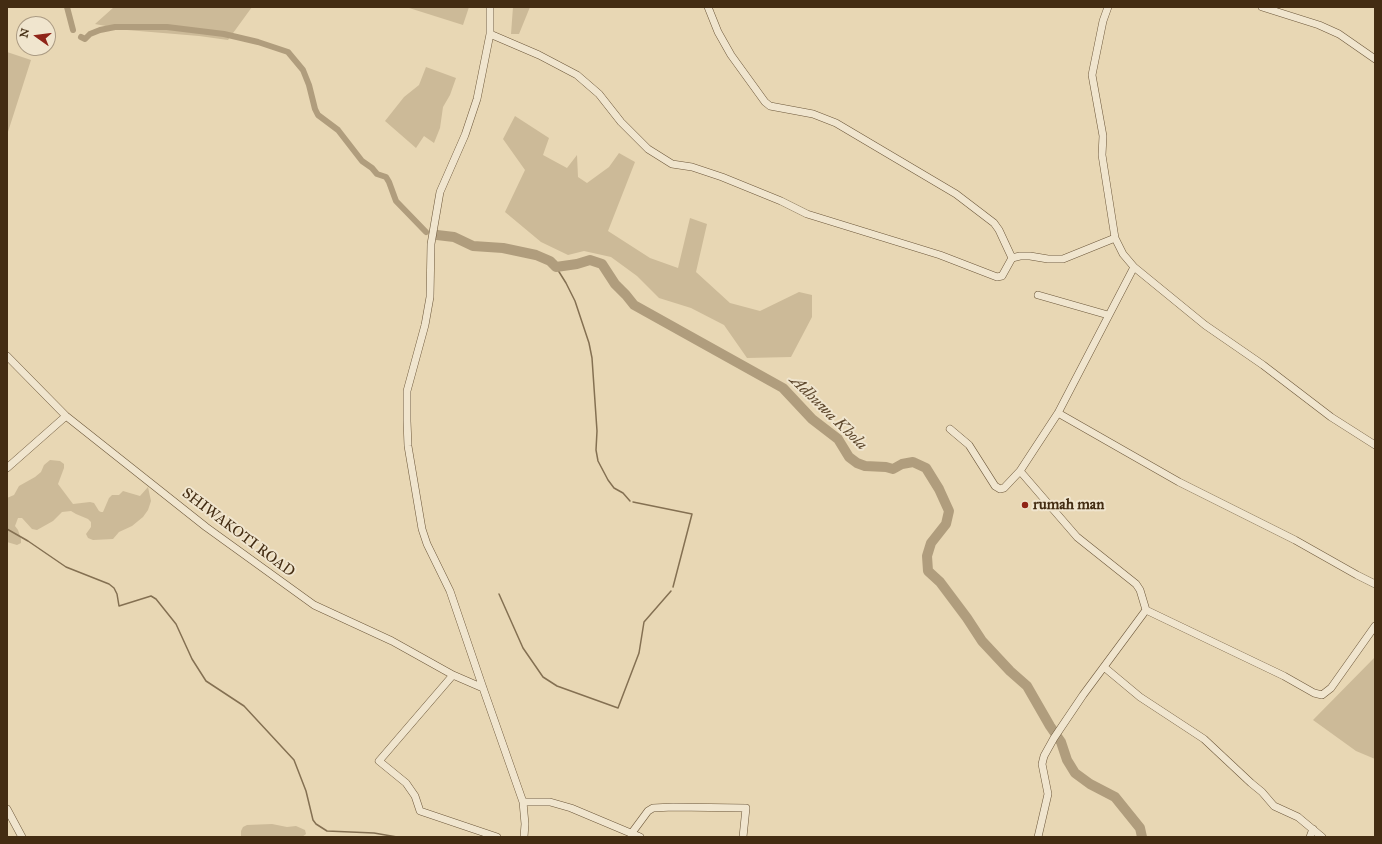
<!DOCTYPE html>
<html>
<head>
<meta charset="utf-8">
<style>
	body { margin:0 }
	#map { position:relative; width:1382px; height:844px; overflow:hidden; background:#e8d7b4; font-family:"IM FELL Great Primer",serif }
	canvas { display:block }
	.frame { position:absolute; inset:0; border:8px solid #432c12; pointer-events:none }
	.north { position:absolute; left:16px; top:16px; width:40px; height:40px; box-sizing:border-box; background:#f0e5ce; border:1px solid #ab9b83; border-radius:50%; rotate:284deg; font-size:11px; font-weight:700; line-height:16px; text-align:center; color:#432c12 }
	.north::after { content:''; display:block; margin:auto; width:14px; height:18px; background:#8f2418; clip-path:polygon(50% 0,100% 100%,50% 72%,0 100%) }
</style>
</head>
<body>
<div id="map">
<canvas width="1382" height="844"></canvas>
<div class="frame"></div>
<div class="north">N</div>
</div>
<script>
const ctx = document.querySelector('canvas').getContext('2d');
ctx.lineJoin = 'round';
function fillPath(path, color) {
  ctx.fillStyle = color;
  ctx.fill(path, 'evenodd');
}
function poly(rows) {
  const path = new Path2D();
  for (const r of rows) {
    path.moveTo(r[0], r[1]);
    for (let i = 2; i < r.length; i += 2) path.lineTo(r[i], r[i + 1]);
  }
  return path;
}
function stroke(path, color, width, dash) {
  ctx.strokeStyle = color;
  ctx.lineWidth = width;
  ctx.lineCap = dash ? 'butt' : 'round';
  ctx.setLineDash(dash || []);
  ctx.stroke(path);
}
function label(font, color, halo, rows, align = 'center') {
  ctx.font = font + ' "IM FELL Great Primer",serif';
  ctx.lineWidth = 4;
  ctx.setLineDash([]);
  ctx.textBaseline = 'middle';
  ctx.strokeStyle = halo;
  ctx.fillStyle = color;
  for (const [text, x, y, turn = 0] of rows) {
    ctx.save();
    ctx.translate(x, y);
    ctx.rotate((+turn || 0) * Math.PI / 180);
    ctx.textAlign = isNaN(turn) ? turn : align;
    if (halo) ctx.strokeText(text, 0, 0);
    ctx.fillText(text, 0, 0);
    ctx.restore();
  }
}
const green = poly([
	[114,7,252,7,228,40,199,36,127,30,95,24],
	[406,7,469,7,463,25],
	[513,7,530,7,519,34,511,34],
	[7,52,31,60,7,135],
	[426,67,456,78,450,95,443,107,440,128,434,143,424,136,416,148,385,121,404,97,419,85],
	[515,116,549,138,543,155,567,168,577,155,578,177,587,183,609,167,619,153,635,162,608,231,650,258,678,268,690,218,707,224,696,272,730,303,760,311,799,292,812,295,812,317,791,357,747,358,724,325,691,308,659,298,637,276,611,257,584,251,568,255,541,242,505,212,525,170,503,139],
	[50,460,60,461,64,464,64,468,58,484,73,504,90,502,94,503,99,511,101,512,103,512,109,498,112,495,119,495,123,491,140,496,148,487,151,501,148,510,143,517,132,526,119,532,113,539,93,540,88,538,86,534,91,527,91,522,88,519,76,514,71,511,62,512,53,521,37,530,32,529,22,518,18,518,15,526,18,530,21,539,21,543,17,545,7,542,7,498,14,495,19,486,35,477,41,472,44,465],
	[1375,657,1375,759,1356,751,1313,720],
	[272,824,287,827,296,826,305,830,306,834,302,837,241,837,241,831,243,827,247,825]
]);
const stream = poly([
	[556,267,566,283,575,301,589,343,592,358,597,431,596,450,598,461,608,480,614,488,623,493,630,501],
	[633,502,692,514,673,587],
	[7,529,28,541,66,567,109,584,114,588,117,594,119,606,151,596,156,599,176,624,192,659,206,681,244,706,294,760,306,791,313,820,316,824,327,831,374,833,397,837],
	[499,594,523,648,543,677,557,686,618,708,639,653,644,622,671,591]
]);
const canal = poly([
	[67,7,73,30],
	[81,37,85,39,90,34,100,30,115,27,167,27,224,34,258,42,288,52,303,70,309,85,315,109,318,115,338,130,362,161,372,168,377,174,386,177,389,182,396,201,426,232]
]);
const river = poly([
	[437,235,454,237,473,246,503,248,536,255,550,261,556,267,577,264,590,260,602,264,615,284,626,295,634,305,783,388,812,419,838,439,849,457,857,463,865,466,886,467,893,469,902,464,913,462,926,468,939,489,949,511,946,524,931,543,927,556,928,571,940,582,967,618,982,641,1010,671,1027,686,1050,726,1061,742,1067,760,1075,773,1090,784,1115,797,1140,828,1142,837]
]);
const minor = poly([
	[490,7,490,34,477,99,465,135,440,192,431,244,430,297,425,325,407,391,407,421,408,446,422,529,427,544,450,591,483,688,523,802,525,824,524,837],
	[708,7,718,32,731,55,765,102,770,106,813,114,836,123,956,194,994,223,999,230,1012,258],
	[1108,7,1103,21,1092,75,1103,136,1102,155,1115,238,1123,254,1134,267],
	[1262,7,1319,25,1339,34,1375,59],
	[490,34,539,55,577,75,599,94,621,122,648,149,672,164,692,167,722,177,781,201,807,214,940,255,997,277,1002,276,1012,258,1020,256,1030,256,1048,259,1063,259,1115,238],
	[1038,295,1108,315],
	[7,356,66,416,206,527,314,605,392,641,453,675,483,688],
	[1058,413,1179,482,1295,540,1357,575,1375,584],
	[950,429,969,445,995,486,1000,489,1004,488,1020,471,1058,413,1134,267,1205,325,1263,365,1331,417,1375,445],
	[7,468,66,416],
	[1020,471,1077,537,1136,584,1140,590,1146,610,1284,676,1314,693,1322,695,1331,688,1375,626],
	[1104,667,1140,697,1204,739,1251,783,1262,792,1274,806,1298,817,1322,837],
	[453,675,379,761,406,783,415,796,420,811,497,837],
	[523,802,550,802,571,808,640,837],
	[7,809,22,837],
	[631,834,648,811,653,808,673,807,746,808,743,837],
	[1038,837,1048,794,1042,764,1044,756,1054,738,1083,695,1146,610],
	[1310,837,1313,829]
]);
const markers = [
	[1025,505,4,"#8f2418"]
];
const poiNames = [
	["rumah man",1033,505]
];
const streetNames = [
	["SHIWAKOTI ROAD",238,533,37]
];
const waterNames = [
	["Adhuwa Khola",828,413,44]
];
fillPath(green, '#ccba98');
stroke(stream, '#847052', 1.5);
stroke(canal, '#b09d7d', 6);
stroke(river, '#b09d7d', 10);
stroke(minor, '#6c573a', 8);
stroke(minor, '#f0e5ce', 7);
for (const [x, y, r, color] of markers) {
  const dot = new Path2D();
  dot.arc(x, y, r, 0, 2 * Math.PI);
  ctx.fillStyle = color;
  ctx.fill(dot);
  stroke(dot, '#f0e5ce', 1.5);
}
label('bold 15px', '#432c12', '#f0e5ce', poiNames, 'left');
label('15px', '#432c12', '#f0e5ce', streetNames);
label('italic 16px', '#5e482d', '#f0e5ce', waterNames);
</script>
</body>
</html>
